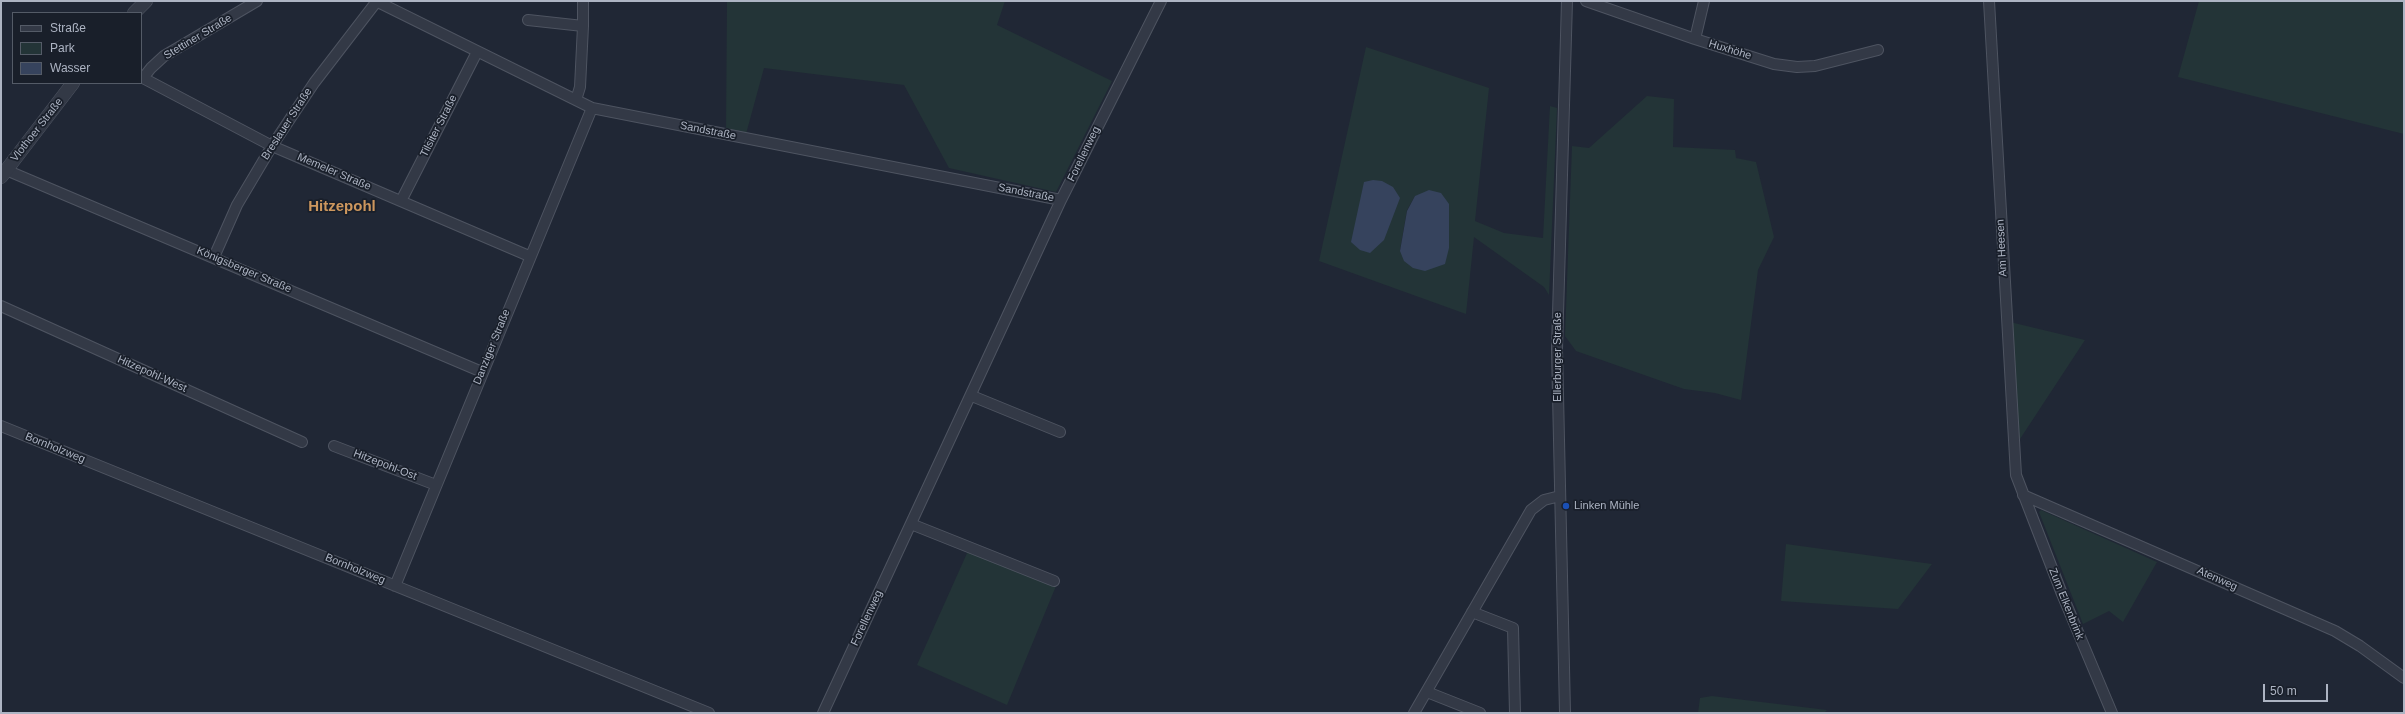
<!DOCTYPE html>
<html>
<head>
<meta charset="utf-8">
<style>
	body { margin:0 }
	#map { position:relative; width:2405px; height:714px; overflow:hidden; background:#202735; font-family:Helvetica,sans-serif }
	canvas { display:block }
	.frame { position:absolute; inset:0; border:2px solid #adb4c3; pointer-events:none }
	.legend { position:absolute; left:12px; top:12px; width:130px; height:72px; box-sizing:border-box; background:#191f2a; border:1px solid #545b67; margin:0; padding:5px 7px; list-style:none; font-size:12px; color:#adb4c3 }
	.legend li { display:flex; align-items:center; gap:8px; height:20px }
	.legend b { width:20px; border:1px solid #545b67 }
	.scale { position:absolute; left:2263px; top:684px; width:65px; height:18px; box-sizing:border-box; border:2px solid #adb4c3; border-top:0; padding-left:5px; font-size:12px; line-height:14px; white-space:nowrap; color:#adb4c3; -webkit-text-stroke:3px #191f2a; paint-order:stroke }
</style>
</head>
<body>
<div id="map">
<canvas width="2405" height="714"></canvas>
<div class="frame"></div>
<ul class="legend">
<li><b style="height:5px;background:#333946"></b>Straße</li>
<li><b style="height:11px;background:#233437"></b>Park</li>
<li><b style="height:11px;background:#36435d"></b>Wasser</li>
</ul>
<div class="scale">50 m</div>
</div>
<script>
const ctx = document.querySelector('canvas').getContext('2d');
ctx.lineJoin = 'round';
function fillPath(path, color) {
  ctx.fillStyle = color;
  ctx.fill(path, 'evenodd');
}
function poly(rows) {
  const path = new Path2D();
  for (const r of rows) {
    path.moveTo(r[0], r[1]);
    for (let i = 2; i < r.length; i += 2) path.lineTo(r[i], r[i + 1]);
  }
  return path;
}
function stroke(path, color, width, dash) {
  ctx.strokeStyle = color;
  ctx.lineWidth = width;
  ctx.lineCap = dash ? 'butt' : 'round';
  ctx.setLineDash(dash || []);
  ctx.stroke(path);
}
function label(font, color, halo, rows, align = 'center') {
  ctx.font = font + ' Helvetica,sans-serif';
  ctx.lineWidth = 3.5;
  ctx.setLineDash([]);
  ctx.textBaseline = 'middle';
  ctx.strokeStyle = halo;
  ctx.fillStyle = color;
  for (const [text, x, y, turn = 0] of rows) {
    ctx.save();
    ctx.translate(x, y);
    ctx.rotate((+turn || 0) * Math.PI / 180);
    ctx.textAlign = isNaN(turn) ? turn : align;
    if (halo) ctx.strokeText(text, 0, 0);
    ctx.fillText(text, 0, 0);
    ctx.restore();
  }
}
const green = poly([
	[727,1,1005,1,997,25,1112,81,1056,192,949,168,904,85,764,68,746,134,726,130],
	[2199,1,2404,1,2404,134,2178,77],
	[1366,47,1489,88,1475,221,1504,233,1543,238,1550,106,1557,108,1549,295,1544,287,1474,237,1466,314,1319,261],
	[1415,196,1449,248,1400,250,1407,210],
	[1647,96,1674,99,1673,147,1735,150,1736,158,1756,162,1774,237,1758,270,1741,400,1715,393,1684,389,1576,351,1565,336,1572,146,1589,148],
	[2010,322,2085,340,2020,439,2017,436],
	[2041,510,2157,562,2123,622,2109,611,2083,624,2039,512],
	[1786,544,1932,564,1898,609,1781,601],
	[968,551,1056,586,1007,705,917,665],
	[1712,696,1827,710,1824,713,1698,713,1700,698]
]);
const water = poly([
	[1373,180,1382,181,1393,187,1400,198,1384,240,1370,253,1360,250,1351,242,1364,182],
	[1429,190,1441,193,1449,204,1449,248,1445,264,1425,271,1413,268,1404,261,1400,251,1407,211,1415,196]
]);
const minor = poly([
	[257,1,164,56,151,68,143,78,272,146,529,256],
	[376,1,592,108,1061,200],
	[1586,1,1695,39,1774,64,1797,67,1815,66,1878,50],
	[1989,1,2016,475,2062,594,2112,713],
	[528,20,583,26,580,87,576,100],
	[583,26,583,1],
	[1695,39,1704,1],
	[6,170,482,372],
	[401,201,477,52],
	[214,257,237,205,272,146,314,83,377,1],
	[1,306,302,442],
	[972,396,1060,432],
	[1,426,709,713],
	[334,446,436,485],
	[2023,495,2335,631,2360,646,2404,678],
	[911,524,1054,581],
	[395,586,592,108],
	[1472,612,1513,628,1515,713],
	[1427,692,1480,713],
	[823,713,1061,200,1161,1],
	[1414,713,1531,510,1544,500,1560,496],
	[1565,713,1557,349,1567,1]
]);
const tertiary = poly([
	[134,13,146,1],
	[1,177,73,83]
]);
const markers = [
	[1566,506,4,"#1a4fb4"]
];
const streetNames = [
	["Stettiner Straße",198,37,-31],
	["Huxhöhe",1730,50,17],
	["Breslauer Straße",287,124,-57],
	["Tilsiter Straße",439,126,-63],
	["Vlothoer Straße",37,130,-52],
	["Sandstraße",708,131,11],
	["Forellenweg",1084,154,-64],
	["Memeler Straße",334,172,23],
	["Sandstraße",1026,193,11],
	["Am Heesen",2002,248,-93],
	["Königsberger Straße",244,270,23],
	["Danziger Straße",492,347,-68],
	["Ellerburger Straße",1558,357,-90],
	["Hitzepohl-West",152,374,24],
	["Bornholzweg",55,448,22],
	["Hitzepohl-Ost",385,465,21],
	["Bornholzweg",355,569,22],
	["Atenweg",2217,579,24],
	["Zum Elkenbrink",2066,604,68],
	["Forellenweg",867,618,-65]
];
const poiNames = [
	["Linken Mühle",1574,506]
];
const districtNames = [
	["Hitzepohl",342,207]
];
fillPath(green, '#233437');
fillPath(water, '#36435d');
stroke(minor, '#4e5461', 12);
stroke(tertiary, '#4e5461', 14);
stroke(minor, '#333946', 10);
stroke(tertiary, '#333946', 13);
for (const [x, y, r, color] of markers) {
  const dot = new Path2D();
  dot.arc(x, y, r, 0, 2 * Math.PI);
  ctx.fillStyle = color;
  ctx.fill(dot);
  stroke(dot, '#191f2a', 1.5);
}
label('11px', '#adb4c3', '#191f2a', streetNames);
label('11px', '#adb4c3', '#191f2a', poiNames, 'left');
label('bold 15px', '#cd975e', '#191f2a', districtNames);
</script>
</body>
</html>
